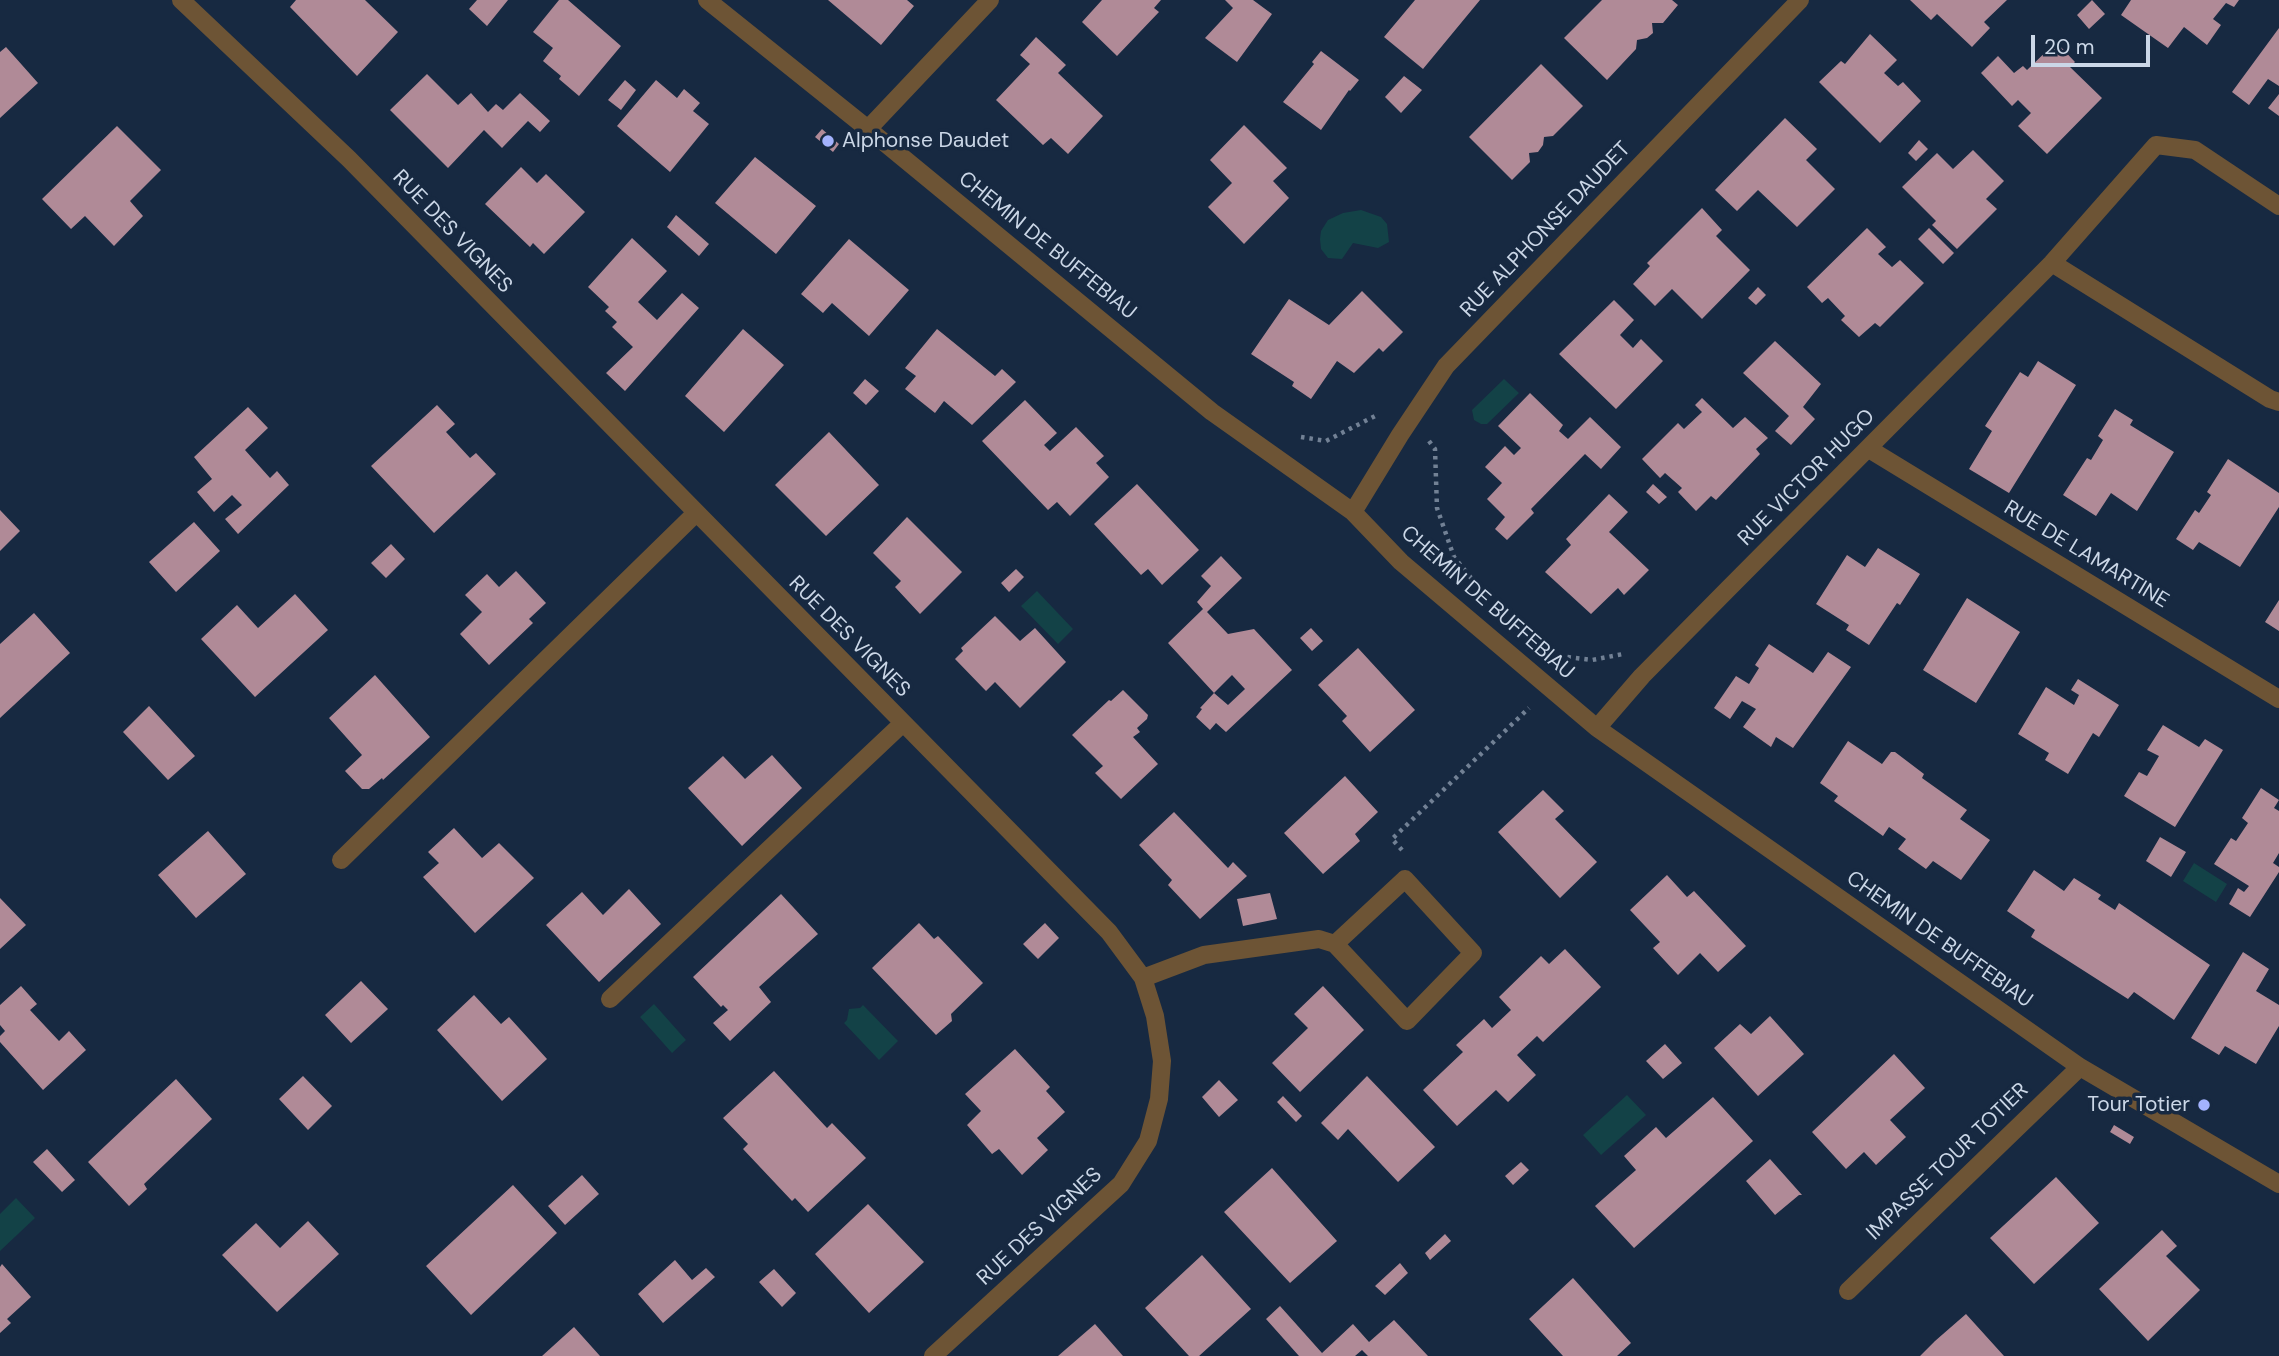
<!DOCTYPE html>
<html>
<head>
<meta charset="utf-8">
<style>
	body { margin:0 }
	#map { position:relative; width:2279px; height:1356px; overflow:hidden; background:#172941; font-family:"DM Sans",sans-serif }
	canvas { display:block }
	.scale { position:absolute; left:2031px; top:35px; width:119px; height:32px; box-sizing:border-box; border:4px solid #cbd7e7; border-top:0; padding-left:9px; font-size:21px; line-height:24px; white-space:nowrap; color:#cbd7e7; -webkit-text-stroke:5px #172941; paint-order:stroke }
</style>
</head>
<body>
<div id="map">
<canvas width="2279" height="1356"></canvas>
<div class="scale">20 m</div>
</div>
<script>
const ctx = document.querySelector('canvas').getContext('2d');
ctx.lineJoin = 'round';
function fillPath(path, color) {
  ctx.fillStyle = color;
  ctx.fill(path, 'evenodd');
}
function poly(rows) {
  const path = new Path2D();
  for (const r of rows) {
    path.moveTo(r[0], r[1]);
    for (let i = 2; i < r.length; i += 2) path.lineTo(r[i], r[i + 1]);
  }
  return path;
}
function stroke(path, color, width, dash) {
  ctx.strokeStyle = color;
  ctx.lineWidth = width;
  ctx.lineCap = dash ? 'butt' : 'round';
  ctx.setLineDash(dash || []);
  ctx.stroke(path);
}
function label(font, color, halo, rows, align = 'center') {
  ctx.font = font + ' "DM Sans",sans-serif';
  ctx.lineWidth = 7;
  ctx.setLineDash([]);
  ctx.textBaseline = 'middle';
  ctx.strokeStyle = halo;
  ctx.fillStyle = color;
  for (const [text, x, y, turn = 0] of rows) {
    ctx.save();
    ctx.translate(x, y);
    ctx.rotate((+turn || 0) * Math.PI / 180);
    ctx.textAlign = isNaN(turn) ? turn : align;
    if (halo) ctx.strokeText(text, 0, 0);
    ctx.fillText(text, 0, 0);
    ctx.restore();
  }
}
const water = poly([
	[1361,210,1381,217,1387,224,1389,242,1378,248,1353,243,1342,259,1328,258,1321,249,1320,239,1321,231,1328,220,1343,213],
	[1504,379,1519,393,1487,424,1481,424,1474,420,1472,410],
	[1037,591,1073,629,1058,644,1021,606],
	[2194,863,2227,884,2216,902,2183,881],
	[654,1004,686,1040,672,1053,640,1017],
	[863,1005,898,1041,879,1060,844,1023,847,1020,849,1009,860,1008],
	[1627,1095,1646,1115,1601,1155,1583,1135],
	[16,1198,35,1218,0,1251,0,1214]
]);
const building = poly([
	[296,0,365,0,398,32,357,76,290,7],
	[477,0,508,0,487,26,469,9],
	[559,0,568,0,621,46,579,96,559,79,561,76,543,61,553,48,533,32],
	[828,0,907,0,914,6,881,45],
	[1102,0,1161,0,1154,8,1159,12,1117,56,1082,22],
	[1225,0,1253,0,1272,14,1237,62,1205,38,1233,8],
	[1415,0,1480,0,1423,69,1384,37],
	[1602,0,1672,0,1678,5,1663,23,1652,23,1653,33,1647,38,1637,40,1636,49,1607,80,1564,38],
	[1910,0,2007,0,1984,22,1990,28,1972,47,1937,14,1931,20],
	[2092,0,2105,14,2089,29,2077,15],
	[2131,0,2239,0,2234,7,2226,3,2213,19,2221,25,2207,45,2184,27,2168,48,2121,15],
	[2279,28,2279,86,2268,79,2249,105,2232,92],
	[1870,34,1897,60,1884,73,1898,86,1903,82,1921,101,1880,143,1819,82,1841,61,1845,64],
	[1036,37,1066,65,1058,73,1103,116,1068,154,1051,138,1043,145,996,100,1030,64,1020,55],
	[2056,42,2075,62,2070,67,2102,98,2047,154,2018,126,2031,113,2018,100,2012,106,1981,73,1998,56,2014,73,2023,66,2027,70],
	[6,47,38,83,0,118,0,52],
	[1321,51,1359,80,1350,91,1349,90,1321,130,1283,102,1314,64,1312,62],
	[1541,64,1583,106,1553,136,1544,137,1543,145,1538,152,1529,153,1530,162,1512,180,1469,137],
	[427,74,458,105,471,93,488,112,496,104,503,110,520,93,550,121,540,132,528,121,502,148,484,130,448,168,390,110],
	[1404,76,1422,90,1401,113,1385,97],
	[625,80,636,90,621,110,608,100],
	[656,80,677,98,684,89,700,103,693,111,709,124,670,172,617,126],
	[2279,94,2279,116,2268,108],
	[1785,118,1817,149,1806,160,1835,189,1797,227,1758,190,1737,211,1715,190],
	[1244,125,1287,168,1273,181,1289,198,1244,244,1208,207,1232,183,1210,160],
	[117,126,161,170,130,201,143,216,114,246,85,216,71,229,42,199],
	[822,129,839,144,833,152,815,137],
	[1919,140,1928,149,1916,161,1908,153],
	[1973,150,2004,181,1986,199,1997,209,1957,249,1932,225,1936,221,1902,187,1937,153,1953,169],
	[755,157,816,206,776,254,715,203],
	[521,167,537,183,546,174,585,212,544,254,533,243,530,247,485,204],
	[1702,208,1722,230,1716,236,1750,270,1702,319,1672,289,1655,306,1633,284,1650,266,1647,263],
	[676,215,709,244,699,256,667,227],
	[1867,228,1886,247,1878,254,1892,267,1900,260,1924,283,1880,327,1875,323,1859,337,1841,320,1845,316,1828,298,1822,303,1807,287],
	[1929,228,1954,253,1943,264,1918,239],
	[632,238,667,271,638,302,657,320,682,293,699,308,625,391,606,373,633,347,612,327,617,322,605,311,609,307,588,287],
	[849,239,909,290,869,336,832,303,823,313,801,294],
	[1758,287,1766,295,1756,305,1748,298],
	[1362,291,1403,332,1383,352,1379,348,1354,373,1337,361,1311,399,1292,386,1294,382,1251,354,1289,299,1329,325],
	[1614,300,1634,320,1620,335,1633,348,1641,339,1663,361,1616,409,1559,354],
	[743,329,784,365,724,432,685,396],
	[937,329,995,376,1002,369,1016,382,972,425,944,401,935,413,905,389,916,376,905,368],
	[1775,341,1821,384,1803,407,1815,419,1791,445,1775,431,1789,416,1743,373],
	[2038,361,2076,385,2009,493,1969,469,1992,431,1985,426,2020,372,2028,377],
	[865,379,879,391,866,405,853,393],
	[1530,393,1563,425,1559,431,1568,439,1590,417,1621,447,1601,469,1585,454,1531,509,1534,513,1507,540,1495,529,1505,517,1487,499,1502,483,1485,467,1505,446,1514,455,1521,448,1498,426],
	[1702,398,1733,428,1745,417,1768,438,1756,449,1760,454,1716,500,1711,496,1696,511,1678,492,1682,488,1665,473,1660,478,1642,459,1678,423,1684,429,1702,412,1695,405],
	[1025,400,1057,433,1044,445,1050,451,1076,427,1104,456,1096,463,1109,477,1070,516,1057,502,1048,510,982,441],
	[437,405,455,424,446,432,470,458,476,453,496,474,434,533,371,466],
	[248,407,268,428,245,450,270,478,277,471,289,485,238,534,225,519,242,505,232,495,214,512,197,492,212,479,194,457],
	[2115,409,2133,420,2130,425,2174,452,2137,511,2111,493,2096,516,2063,495,2087,458,2091,460,2103,440,2098,436],
	[829,432,879,485,826,536,775,485],
	[2228,459,2279,493,2279,507,2240,567,2199,542,2193,550,2176,539,2195,510,2199,513,2211,495,2207,492],
	[1137,484,1199,550,1162,585,1148,569,1141,575,1094,524],
	[1653,484,1667,497,1659,504,1646,492],
	[1609,494,1628,512,1609,532,1649,570,1624,595,1618,588,1591,614,1545,572,1571,545,1566,539],
	[0,510,20,531,0,551],
	[907,517,962,572,920,614,895,587,901,581,873,553],
	[194,522,220,551,176,592,149,562],
	[391,544,405,559,386,578,371,563],
	[1878,548,1920,574,1900,605,1897,603,1869,645,1846,630,1849,625,1816,604,1847,555,1865,567],
	[1221,556,1242,578,1207,612,1228,634,1254,629,1292,670,1226,732,1216,723,1210,730,1196,717,1202,709,1200,708,1214,693,1228,705,1245,689,1232,675,1214,693,1168,643,1203,609,1197,602,1211,586,1201,576],
	[1016,569,1024,577,1009,592,1001,583],
	[516,571,546,603,529,619,533,623,489,665,460,634,482,612,465,595,487,574,499,587],
	[295,594,328,630,255,697,201,639,237,605,258,628],
	[1967,598,2020,632,1976,703,1923,670],
	[2279,600,2279,631,2265,622],
	[34,613,70,653,0,718,0,644],
	[995,616,1020,641,1035,628,1066,662,1020,708,995,682,986,691,955,659,963,651,961,648],
	[1311,628,1323,641,1312,651,1300,638],
	[1769,644,1813,673,1828,652,1851,667,1793,748,1776,737,1771,747,1743,727,1756,709,1742,701,1730,719,1714,708,1736,676,1749,684,1759,668,1755,665],
	[1358,648,1415,710,1370,752,1342,721,1347,716,1318,685],
	[375,675,430,737,383,780,382,778,369,789,362,789,345,771,362,755,329,718],
	[2078,679,2119,705,2099,737,2093,733,2068,774,2045,760,2049,753,2018,734,2046,687,2074,705,2079,695,2071,690],
	[1123,690,1148,715,1147,719,1137,728,1140,732,1133,737,1158,764,1121,799,1095,773,1103,766,1072,735,1109,700,1111,701],
	[149,706,195,756,168,780,123,732],
	[2163,725,2199,747,2205,739,2223,750,2175,827,2124,796,2139,772,2147,776,2159,756,2147,750],
	[1848,741,1882,764,1891,752,1895,752,1924,774,1922,778,1967,810,1960,819,1990,840,1961,880,1933,861,1926,869,1898,849,1906,839,1889,827,1883,836,1834,801,1838,796,1820,783],
	[772,755,802,788,742,846,688,788,723,756,745,779],
	[1345,776,1378,812,1355,834,1360,841,1323,874,1284,833],
	[2261,788,2279,800,2274,808,2279,811,2279,853,2273,863,2279,867,2279,872,2250,917,2229,904,2238,888,2244,892,2249,886,2214,864,2231,838,2236,841,2248,823,2242,818],
	[1543,790,1564,811,1555,819,1597,862,1560,898,1498,832],
	[1174,812,1228,868,1233,862,1247,876,1200,919,1168,885,1172,880,1139,845],
	[454,828,482,858,499,843,534,878,475,933,423,877,439,863,428,852],
	[208,831,246,874,196,918,158,875],
	[2160,837,2186,852,2171,877,2146,861],
	[2034,870,2064,891,2074,878,2101,895,2098,899,2115,910,2119,903,2210,965,2174,1020,2134,992,2128,999,2031,937,2035,930,2007,911],
	[1667,875,1687,897,1694,891,1746,946,1718,972,1700,953,1678,975,1653,948,1660,942,1630,910],
	[629,889,661,924,599,982,546,925,582,892,603,915],
	[1270,893,1277,919,1243,926,1237,899],
	[781,894,818,934,759,987,771,1002,730,1041,713,1023,728,1010,723,1005,721,1007,693,977],
	[0,898,26,925,0,949],
	[919,923,934,939,938,936,983,983,951,1014,952,1021,936,1035,872,968],
	[1045,923,1059,938,1038,959,1023,944],
	[1565,949,1601,987,1543,1042,1537,1036,1517,1055,1536,1075,1508,1102,1496,1090,1457,1126,1423,1090,1463,1052,1456,1045,1484,1019,1492,1028,1511,1010,1499,997,1541,956,1549,964],
	[2243,952,2269,969,2256,991,2279,1005,2279,1026,2256,1064,2225,1046,2219,1055,2191,1038],
	[361,981,388,1009,351,1043,325,1015],
	[21,986,37,1004,30,1010,59,1041,69,1031,86,1050,43,1090,0,1042,0,1036,5,1031,0,1025,0,1005],
	[1323,986,1364,1030,1300,1092,1272,1063,1308,1028,1294,1014],
	[474,995,501,1024,509,1017,547,1059,502,1101,437,1030],
	[1770,1016,1804,1054,1758,1096,1714,1048,1740,1024,1751,1034],
	[1665,1044,1682,1063,1663,1079,1646,1061],
	[1015,1049,1050,1087,1046,1091,1065,1112,1037,1138,1048,1150,1022,1175,999,1149,992,1154,967,1125,981,1111,965,1094],
	[1894,1054,1925,1088,1890,1120,1906,1137,1876,1165,1864,1152,1846,1169,1812,1132],
	[774,1071,827,1128,832,1123,866,1158,808,1212,795,1198,792,1201,743,1149,748,1144,723,1118],
	[303,1076,332,1106,308,1130,279,1099],
	[1367,1076,1435,1147,1398,1182,1348,1129,1338,1140,1321,1123],
	[176,1079,212,1119,144,1184,147,1189,129,1206,88,1162],
	[1219,1080,1238,1100,1219,1117,1202,1097],
	[1283,1096,1302,1116,1296,1122,1277,1102],
	[1713,1097,1753,1141,1634,1248,1595,1206,1636,1170,1624,1156,1656,1127,1666,1138],
	[2114,1125,2134,1137,2130,1144,2110,1132],
	[47,1149,75,1180,62,1192,33,1162],
	[1770,1159,1802,1195,1799,1195,1775,1215,1746,1181],
	[1521,1162,1529,1170,1513,1185,1505,1176],
	[1272,1168,1337,1241,1290,1283,1224,1212],
	[582,1175,599,1194,565,1225,548,1206],
	[2056,1177,2099,1223,2034,1284,1990,1238],
	[513,1185,557,1233,471,1315,426,1266],
	[868,1204,924,1262,869,1313,815,1254],
	[308,1221,339,1254,277,1312,222,1255,256,1223,280,1248],
	[2162,1230,2177,1246,2166,1256,2200,1290,2148,1341,2099,1289],
	[1445,1234,1451,1241,1430,1260,1425,1253],
	[1202,1255,1251,1309,1199,1356,1189,1356,1145,1308],
	[675,1260,692,1280,706,1268,715,1277,663,1323,638,1294],
	[1400,1263,1408,1273,1385,1295,1375,1286],
	[2,1264,31,1297,7,1319,11,1323,0,1333,0,1267],
	[774,1269,796,1293,782,1307,759,1282],
	[1573,1278,1631,1343,1617,1356,1563,1356,1529,1319],
	[1280,1306,1322,1353,1353,1324,1369,1342,1394,1320,1428,1356,1368,1356,1362,1350,1355,1356,1299,1356,1266,1319],
	[1966,1314,2004,1356,1920,1356,1935,1341],
	[1095,1324,1123,1356,1058,1356],
	[574,1327,600,1356,542,1356]
]);
const path = poly([
	[1301,437,1326,441,1377,415],
	[1429,441,1435,449,1437,508,1454,557,1476,584],
	[1559,656,1592,660,1623,654],
	[1402,850,1392,839,1529,708]
]);
const minor = poly([
	[181,0,349,159,1109,932,1143,978,1155,1016,1162,1061,1159,1099,1148,1141,1121,1184,933,1356],
	[707,0,868,129,1212,412,1353,512,1401,562,1597,728,2080,1067,2279,1184],
	[868,129,990,0],
	[2052,263,2270,399,2279,402],
	[1869,449,2279,699],
	[1353,512,1400,435,1446,366,1800,0],
	[1597,728,1642,676,1726,591,2052,263,2156,145,2195,150,2279,206],
	[341,860,696,513],
	[1143,978,1204,955,1319,939,1335,944,1407,1021,1473,953,1405,879,1335,944],
	[610,999,903,723],
	[1848,1291,2080,1067]
]);
const markers = [
	[828,141,7,"#a3b2fd"],
	[2204,1105,7,"#a3b2fd"]
];
const poiNames = [
	["Alphonse Daudet",842,141],
	["Tour Totier",2190,1105,"right"]
];
const streetNames = [
	["RUE ALPHONSE DAUDET",1546,230,-46],
	["RUE DES VIGNES",452,232,46],
	["CHEMIN DE BUFFEBIAU",1047,246,39],
	["RUE VICTOR HUGO",1807,478,-45],
	["RUE DE LAMARTINE",2086,555,31],
	["CHEMIN DE BUFFEBIAU",1487,603,41],
	["RUE DES VIGNES",849,637,45],
	["CHEMIN DE BUFFEBIAU",1939,940,35],
	["IMPASSE TOUR TOTIER",1948,1162,-44],
	["RUE DES VIGNES",1040,1227,-43]
];
fillPath(water, '#134247');
fillPath(building, '#b08a97');
stroke(path, '#728195', 4.5, [3.5, 5]);
stroke(minor, '#6d5435', 18);
for (const [x, y, r, color] of markers) {
  const dot = new Path2D();
  dot.arc(x, y, r, 0, 2 * Math.PI);
  ctx.fillStyle = color;
  ctx.fill(dot);
  stroke(dot, '#172941', 2.5);
}
label('21px', '#cbd7e7', '#172941', poiNames, 'left');
label('21px', '#cbd7e7', '#172941', streetNames);
</script>
</body>
</html>
